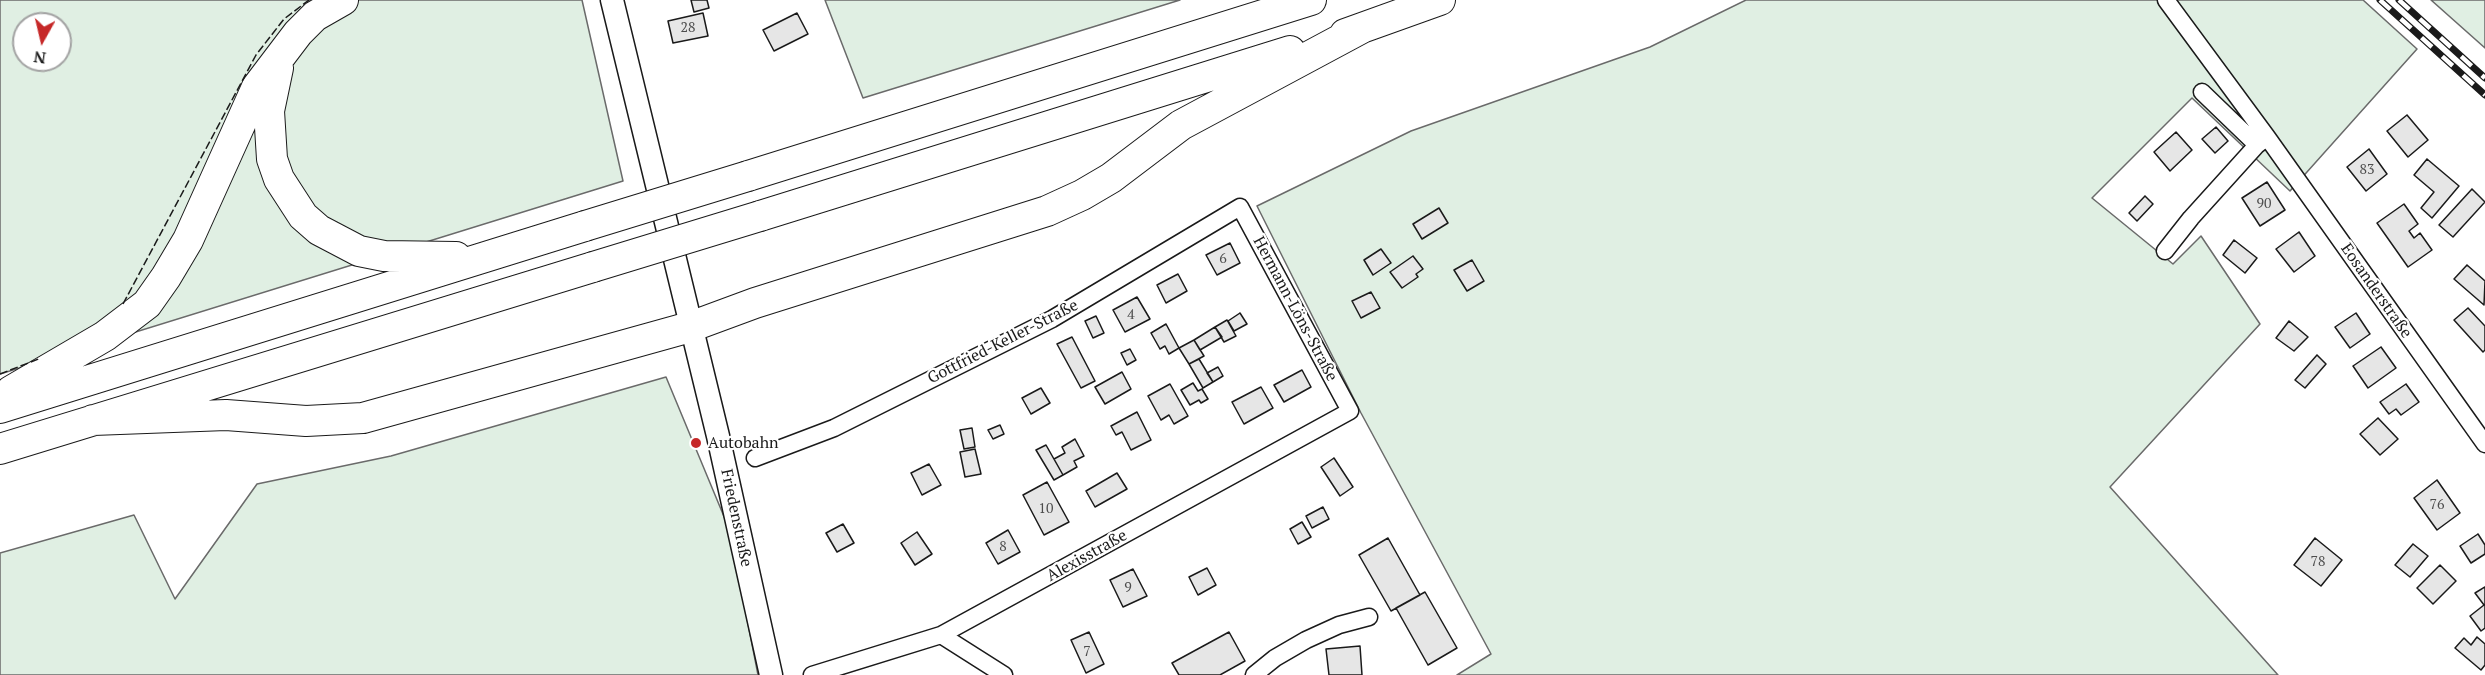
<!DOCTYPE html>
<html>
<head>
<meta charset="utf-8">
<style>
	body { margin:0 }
	#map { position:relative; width:2485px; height:675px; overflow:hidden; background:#fff; font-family:"PT Serif",serif }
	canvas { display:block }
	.north { position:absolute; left:12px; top:12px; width:60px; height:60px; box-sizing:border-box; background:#fff; border:2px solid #a3a3a3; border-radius:50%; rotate:188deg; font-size:16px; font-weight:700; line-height:24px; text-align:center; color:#1a1a1a }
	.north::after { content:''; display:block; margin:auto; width:21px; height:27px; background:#c62828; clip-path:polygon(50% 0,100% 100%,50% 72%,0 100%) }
</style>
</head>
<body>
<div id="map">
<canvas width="2485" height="675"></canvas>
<div class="north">N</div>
</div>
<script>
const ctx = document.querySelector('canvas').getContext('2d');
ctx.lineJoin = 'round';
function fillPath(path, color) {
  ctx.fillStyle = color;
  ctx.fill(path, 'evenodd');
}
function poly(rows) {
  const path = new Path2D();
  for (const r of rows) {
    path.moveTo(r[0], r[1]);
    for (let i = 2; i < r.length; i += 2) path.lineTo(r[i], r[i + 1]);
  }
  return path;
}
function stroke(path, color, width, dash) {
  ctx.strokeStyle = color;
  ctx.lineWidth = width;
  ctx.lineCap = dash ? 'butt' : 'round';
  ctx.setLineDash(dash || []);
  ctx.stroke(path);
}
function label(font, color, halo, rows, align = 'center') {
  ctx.font = font + ' "PT Serif",serif';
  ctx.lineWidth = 4.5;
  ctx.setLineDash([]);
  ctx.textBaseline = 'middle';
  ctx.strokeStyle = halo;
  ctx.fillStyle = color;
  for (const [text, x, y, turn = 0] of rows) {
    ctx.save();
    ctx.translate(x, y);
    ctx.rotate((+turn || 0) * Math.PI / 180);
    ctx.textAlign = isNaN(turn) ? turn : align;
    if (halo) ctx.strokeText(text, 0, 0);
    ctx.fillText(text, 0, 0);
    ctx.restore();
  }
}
const green = poly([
	[0,0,582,0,623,181,0,374,0,0],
	[24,24,60,24,60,60,24,60,24,24],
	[825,0,1180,0,863,98,825,0],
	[1746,0,2363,0,2417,49,2290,191,2192,98,2092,198,2173,264,2201,236,2260,324,2110,487,2278,675,1457,675,1491,654,1361,413,1257,206,1411,131,1650,47,1746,0],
	[2431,0,2485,0,2485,48,2431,0],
	[666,377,730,531,758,675,0,675,0,553,134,515,175,599,257,484,391,456,666,377]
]);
const building = poly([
	[691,0,707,0,709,8,694,12,691,0],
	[703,13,708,36,673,43,668,21,703,13],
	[797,13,808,34,774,51,763,30,797,13],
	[2407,115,2428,140,2408,157,2387,131,2407,115],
	[2216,127,2228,141,2215,153,2202,139,2216,127],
	[2176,132,2192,150,2170,171,2154,152,2176,132],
	[2369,149,2387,174,2366,191,2347,167,2369,149],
	[2427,159,2459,186,2432,218,2421,208,2434,192,2414,175,2427,159],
	[2267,182,2285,210,2260,226,2242,198,2267,182],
	[2472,189,2485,202,2453,237,2439,225,2472,189],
	[2145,196,2153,204,2137,221,2129,213,2145,196],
	[2404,204,2418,224,2409,231,2414,238,2420,233,2432,250,2408,267,2377,223,2404,204],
	[1439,208,1448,223,1422,239,1413,224,1439,208],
	[2299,232,2315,256,2294,272,2276,249,2299,232],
	[2234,240,2257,258,2245,273,2223,255,2234,240],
	[1230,243,1240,263,1217,275,1206,255,1230,243],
	[1381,249,1391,263,1373,275,1364,260,1381,249],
	[1413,256,1423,269,1416,274,1418,277,1402,288,1390,272,1413,256],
	[1472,260,1484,281,1467,291,1454,270,1472,260],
	[2467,265,2485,281,2484,305,2454,279,2467,265],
	[1178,274,1187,291,1166,303,1157,285,1178,274],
	[1371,292,1380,308,1361,318,1352,301,1371,292],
	[1137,297,1150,319,1125,332,1113,310,1137,297],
	[2468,308,2485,326,2485,350,2483,352,2454,320,2468,308],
	[1240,313,1247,324,1234,331,1228,321,1240,313],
	[2356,313,2370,334,2350,348,2335,327,2356,313],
	[1096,316,1104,333,1093,338,1085,321,1096,316],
	[1227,320,1236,336,1224,342,1215,327,1227,320],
	[2289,321,2308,337,2294,351,2276,338,2289,321],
	[1166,324,1179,348,1169,354,1165,346,1160,349,1151,333,1166,324],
	[1215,327,1222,337,1200,350,1194,340,1215,327],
	[1072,337,1095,381,1081,388,1057,344,1072,337],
	[1194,340,1204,356,1189,364,1179,348,1194,340],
	[2381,347,2396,368,2368,388,2353,366,2381,347],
	[1130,349,1136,360,1127,365,1121,353,1130,349],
	[2317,355,2326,364,2305,388,2295,380,2317,355],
	[1199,359,1213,382,1203,388,1189,364,1199,359],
	[1218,367,1223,376,1213,382,1207,373,1218,367],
	[1302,370,1311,387,1284,402,1274,385,1302,370],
	[1122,372,1131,389,1105,404,1095,387,1122,372],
	[1193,383,1198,391,1202,389,1208,399,1201,403,1199,400,1190,405,1181,390,1193,383],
	[1170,384,1188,416,1174,424,1169,415,1161,420,1148,396,1170,384],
	[2406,384,2419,402,2401,415,2396,409,2389,414,2380,402,2406,384],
	[1261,387,1273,408,1244,424,1232,402,1261,387],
	[1041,388,1050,403,1031,414,1022,398,1041,388],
	[1137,412,1151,440,1131,450,1122,432,1116,435,1111,426,1137,412],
	[2378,418,2398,439,2380,455,2360,434,2378,418],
	[1000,425,1004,434,993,439,988,430,1000,425],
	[972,428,975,447,964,449,960,430,972,428],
	[1075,439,1084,456,1074,461,1077,467,1063,475,1054,459,1065,453,1062,447,1075,439],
	[1046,445,1063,475,1054,480,1036,450,1046,445],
	[975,449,981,474,965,477,960,452,975,449],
	[1334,458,1353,487,1340,496,1321,467,1334,458],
	[929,464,941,485,922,495,911,473,929,464],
	[1117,473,1127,489,1095,507,1086,491,1117,473],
	[2437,480,2460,513,2437,530,2414,498,2437,480],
	[1047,482,1069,522,1044,535,1023,495,1047,482],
	[1323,507,1329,519,1312,528,1306,516,1323,507],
	[1302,522,1311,537,1298,544,1290,529,1302,522],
	[843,524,854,543,837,552,826,533,843,524],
	[1008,530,1020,552,998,564,986,543,1008,530],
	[917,532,932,554,915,565,901,543,917,532],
	[2478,534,2485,545,2485,554,2471,563,2460,546,2478,534],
	[1388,538,1420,595,1391,611,1359,555,1388,538],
	[2315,538,2342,560,2321,586,2294,565,2315,538],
	[2413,544,2428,556,2410,577,2395,565,2413,544],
	[2440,565,2456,581,2433,604,2417,588,2440,565],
	[1207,568,1216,585,1198,595,1189,577,1207,568],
	[1133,569,1147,596,1123,607,1110,580,1133,569],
	[2485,587,2485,628,2481,631,2470,616,2484,605,2475,593,2485,587],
	[1425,592,1457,648,1428,665,1396,608,1425,592],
	[1089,632,1104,664,1086,673,1071,640,1089,632],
	[1229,632,1245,661,1220,675,1179,675,1172,663,1229,632],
	[2477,637,2485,644,2485,665,2481,670,2455,648,2464,638,2471,645,2477,637],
	[1360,646,1362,675,1329,675,1326,649,1360,646]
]);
const street = poly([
	[2166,0,2267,137,2485,444],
	[2202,92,2257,145],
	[2165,251,2191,218,2257,145,2267,137],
	[755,458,834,428,1052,319,1240,207,1350,411,941,635,812,675],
	[941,635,1004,675],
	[1254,675,1275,658,1306,640,1339,625,1369,617]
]);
const secondary = poly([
	[612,0,718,436,771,675]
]);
const highway = poly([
	[1345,34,1440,0],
	[278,68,269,111,272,159,279,179,303,216,319,230,359,251,384,256,456,257],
	[748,176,1311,0],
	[760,216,1290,51],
	[11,391,105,336,147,304,166,277,188,240,257,87,298,33,315,16,343,0],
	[0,408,585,226],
	[93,420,226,415,306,421,363,418,690,327,755,303,1047,211,1082,195,1111,178,1181,125,1362,28],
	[0,449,593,267]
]);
const rail = poly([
	[2380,0,2485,95],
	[2399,0,2485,78]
]);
const highwayBridge = poly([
	[585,226,748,176],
	[593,267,760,216]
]);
const fence = poly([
	[123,304,256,55,284,19,309,0],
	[0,374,41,358]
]);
const markers = [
	[696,443,6,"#c62828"]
];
const numberNames = [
	["28",688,28],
	["83",2367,170],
	["90",2264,204],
	["6",1223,259],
	["4",1131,315],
	["76",2437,505],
	["10",1046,509],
	["8",1003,547],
	["78",2318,562],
	["9",1128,588],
	["7",1087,652]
];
const streetNames = [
	["Eosanderstraße",2376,291,55],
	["Hermann-Löns-Straße",1295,309,62],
	["Gottfried-Keller-Straße",1003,342,-27],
	["Friedenstraße",736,518,78],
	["Alexisstraße",1087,556,-29]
];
const poiNames = [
	["Autobahn",708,443]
];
fillPath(green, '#e0efe3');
stroke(green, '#6a6a6a', 1.5);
fillPath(building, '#e6e6e6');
stroke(building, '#1a1a1a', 1.5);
stroke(street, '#1a1a1a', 19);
stroke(secondary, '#1a1a1a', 25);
stroke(highway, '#1a1a1a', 32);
stroke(street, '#fff', 16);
stroke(secondary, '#fff', 22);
stroke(highway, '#fff', 30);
stroke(rail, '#1a1a1a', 7);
stroke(rail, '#fff', 4.5, [14]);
stroke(highwayBridge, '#1a1a1a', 32, []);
stroke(highwayBridge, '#fff', 30);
stroke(fence, '#1a1a1a', 1.5, [8, 3]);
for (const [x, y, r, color] of markers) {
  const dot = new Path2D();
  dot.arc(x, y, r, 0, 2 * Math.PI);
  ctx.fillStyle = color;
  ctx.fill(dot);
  stroke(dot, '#fff', 2);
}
label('14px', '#4d4d4d', null, numberNames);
label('16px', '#1a1a1a', '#fff', streetNames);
label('16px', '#1a1a1a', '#fff', poiNames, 'left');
</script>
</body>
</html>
